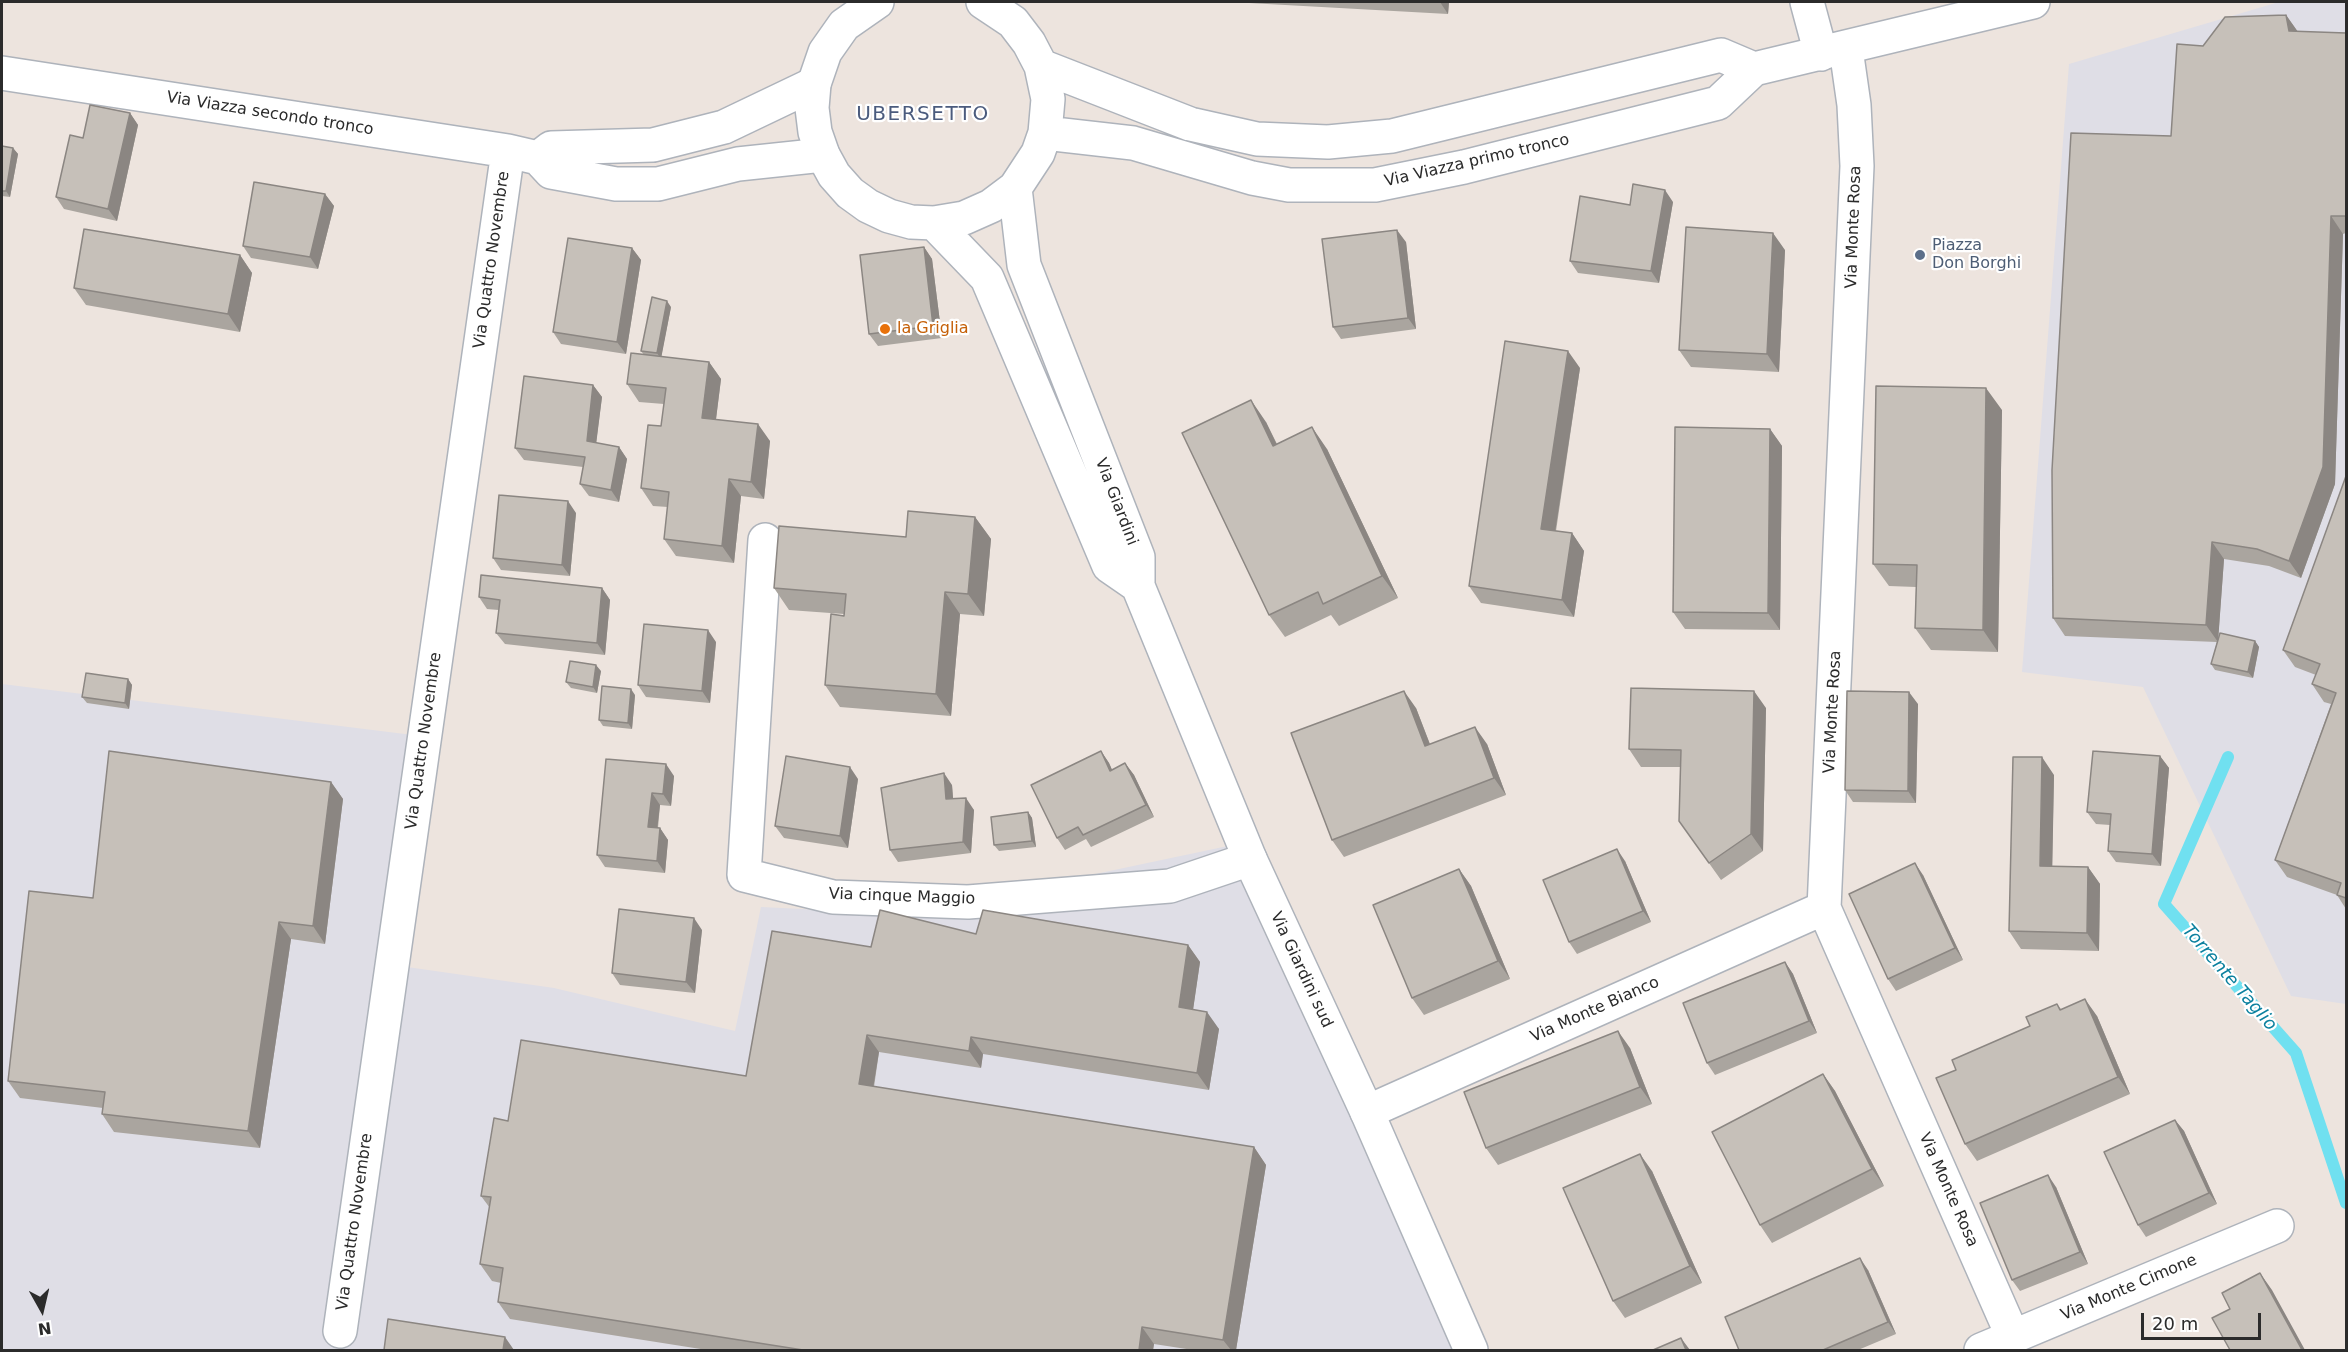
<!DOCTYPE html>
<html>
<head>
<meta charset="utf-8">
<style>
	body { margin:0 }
	#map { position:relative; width:2348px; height:1352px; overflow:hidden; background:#ede4de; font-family:"DejaVu Sans",sans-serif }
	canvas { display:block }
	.frame { position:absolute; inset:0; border:3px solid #2b2b2b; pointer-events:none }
	.north { position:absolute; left:12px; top:1280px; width:60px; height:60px; -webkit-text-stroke:4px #fff; paint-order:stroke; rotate:172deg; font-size:16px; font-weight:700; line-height:24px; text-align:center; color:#2b2b2b }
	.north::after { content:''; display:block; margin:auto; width:21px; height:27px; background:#2b2b2b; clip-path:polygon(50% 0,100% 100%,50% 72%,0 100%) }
	.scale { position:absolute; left:2141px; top:1313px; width:120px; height:27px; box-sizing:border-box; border:3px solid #2b2b2b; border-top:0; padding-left:8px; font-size:18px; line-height:21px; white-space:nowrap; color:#2b2b2b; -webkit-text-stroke:4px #fff; paint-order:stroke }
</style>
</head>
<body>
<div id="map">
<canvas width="2348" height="1352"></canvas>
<div class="frame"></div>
<div class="north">N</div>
<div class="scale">20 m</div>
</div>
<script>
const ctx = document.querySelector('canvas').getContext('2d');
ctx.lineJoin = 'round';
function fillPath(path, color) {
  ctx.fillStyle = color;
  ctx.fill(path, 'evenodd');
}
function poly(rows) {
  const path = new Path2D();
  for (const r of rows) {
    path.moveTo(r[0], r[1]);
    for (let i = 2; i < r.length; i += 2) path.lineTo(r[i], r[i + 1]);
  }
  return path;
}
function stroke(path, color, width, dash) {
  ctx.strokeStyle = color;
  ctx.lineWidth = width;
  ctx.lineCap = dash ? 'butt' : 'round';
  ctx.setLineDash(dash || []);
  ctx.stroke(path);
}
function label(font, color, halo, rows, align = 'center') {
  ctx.font = font + ' "DejaVu Sans",sans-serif';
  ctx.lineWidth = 4.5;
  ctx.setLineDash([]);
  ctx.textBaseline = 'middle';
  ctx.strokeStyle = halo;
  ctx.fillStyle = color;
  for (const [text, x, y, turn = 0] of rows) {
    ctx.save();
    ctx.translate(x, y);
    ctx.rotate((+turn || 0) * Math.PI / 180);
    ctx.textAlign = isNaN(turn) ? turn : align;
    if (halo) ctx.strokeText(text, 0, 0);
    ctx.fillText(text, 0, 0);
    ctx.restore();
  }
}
const industrial = poly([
	[2279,2,2346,2,2346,1004,2291,996,2143,687,2022,672,2069,64],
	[2,684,437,738,400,966,554,988,735,1031,761,907,906,914,1242,843,1457,1350,2,1350]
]);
const stream = poly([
	[2228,757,2164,904,2296,1053,2346,1203]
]);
const street = poly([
	[1807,2,1821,54],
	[1846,49,1854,105,1857,166,1824,908,2013,1337],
	[2,73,508,151,538,158,551,172,616,184,658,184,738,164,823,155],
	[538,158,551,148,653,145,724,127,814,84],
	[765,540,744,875,833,897,968,902,1170,886,1250,859],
	[1367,1112,1824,908],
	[340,1331,508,151],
	[1981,1350,2277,1226]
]);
const secondary = poly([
	[877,2,844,25,825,52,814,84,812,108,815,132,823,155,834,175,850,193,868,206,889,216,911,222,934,223,964,218,991,206,1015,188,1038,153,1045,133,1048,99,1041,66,1029,43,1013,22,983,2],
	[1041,66,1190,124,1257,139,1328,142,1392,136,1721,55,1754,69],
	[1045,133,1133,143,1252,178,1289,185,1375,185,1464,167,1718,103,1754,69,2033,2],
	[1015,188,1024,265,1138,557,1138,586,1250,859,1367,1112,1471,1350],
	[934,223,987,278,1109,566,1138,586]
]);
const wall = poly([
	[1231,2,1449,2,1448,14],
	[2286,15,2298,32,2346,33,2346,233,2343,234,2335,484,2301,578,2269,566,2224,559,2218,640,2255,641,2259,647,2253,678,2215,670,2211,664,2217,642,2065,636,2053,618,2203,46],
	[130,113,138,125,117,221,64,209,56,197,83,138],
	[2,146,13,148,18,154,10,197,2,196],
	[325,194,334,206,318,269,251,258,243,246],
	[1673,202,1659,283,1578,273,1570,261,1630,205],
	[1406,242,1416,329,1341,339,1333,327],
	[924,247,932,259,942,338,878,346,869,334],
	[632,248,641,260,626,354,561,344,553,332],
	[1785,250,1779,372,1691,367,1679,350],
	[240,255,252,273,240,332,86,305,74,288],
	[671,307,661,357,709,362,721,379,716,419,770,441,764,499,741,496,734,563,676,556,664,539,668,507,653,506,641,488,661,426,664,404,639,402,627,384,644,355,641,351],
	[1580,368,1556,531,1572,533,1584,551,1574,617,1481,603,1469,586],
	[593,385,602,397,596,443,619,447,627,459,619,502,589,496,580,484,583,467,524,460,515,448],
	[2002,410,1998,652,1931,650,1915,628,1916,587,1889,586,1873,564],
	[1266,422,1277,444,1327,449,1398,598,1339,626,1331,615,1285,637,1269,615],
	[1770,429,1782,446,1780,630,1685,629,1673,612],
	[2346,476,2346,909,2337,895,2287,877,2275,860,2331,704,2324,702,2312,684,2316,675,2295,667,2283,650],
	[576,513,570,576,501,570,493,558],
	[975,517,991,539,984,616,960,614,951,716,840,707,825,685,844,614,789,610,774,588,906,537],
	[602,588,610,600,605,655,505,644,496,633,499,610,487,609,479,597],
	[716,642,710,703,646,697,638,685],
	[601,671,597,693,571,688,566,682],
	[128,679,132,685,129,709,87,703,82,697],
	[635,695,632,729,603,726,599,720],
	[1918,704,1916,803,1853,802,1845,790],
	[1416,708,1430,744,1487,744,1506,795,1344,857,1332,840],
	[1766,708,1763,851,1721,880,1679,821,1681,767,1641,767,1629,749],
	[1101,751,1109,763,1112,770,1125,763,1134,775,1154,817,1091,847,1086,839,1065,850,1057,838],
	[2160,756,2169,768,2161,866,2116,862,2108,851,2110,825,2096,824,2087,812],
	[606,759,674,776,671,806,660,805,658,828,660,828,668,840,665,873,605,867,597,855],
	[2054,775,2052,866,2088,867,2100,884,2099,951,2021,949,2009,931],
	[858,779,848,848,784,838,775,826],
	[331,782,343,799,325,944,291,939,260,1148,114,1132,102,1114,103,1108,20,1098,8,1081,93,898],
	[952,785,953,798,974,810,971,853,898,862,890,850],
	[1028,812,1032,818,1036,847,999,851,994,845],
	[1625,861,1651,922,1577,954,1569,942],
	[1459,869,1471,886,1510,979,1424,1015,1412,998],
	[1923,875,1963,960,1896,991,1888,979],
	[702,930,695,993,620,985,612,973],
	[976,934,1188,945,1200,962,1193,1009,1219,1029,1209,1090,983,1054,981,1068,879,1052,874,1087,1254,1147,1266,1165,1236,1350,1193,1350,1154,1344,1153,1350,707,1350,510,1319,498,1302,501,1283,492,1281,480,1264,490,1208,481,1196,508,1121,746,1076,871,947],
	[1785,962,1793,974,1817,1033,1715,1075,1707,1063],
	[2057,1004,2061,1009,2097,1016,2130,1094,1977,1161,1965,1144,1956,1070,2030,1026],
	[1630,1048,1652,1104,1498,1165,1486,1148],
	[1823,1074,1835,1091,1884,1186,1772,1243,1760,1225],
	[2175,1120,2184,1131,2217,1204,2146,1237,2138,1225],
	[1652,1171,1702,1283,1625,1318,1613,1301],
	[2056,1187,2088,1264,2020,1291,2012,1280],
	[1868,1270,1896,1334,1858,1350,1739,1350]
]);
const shadedWall = poly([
	[1440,2,1449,2,1448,14],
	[2286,15,2298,32,2289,31],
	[130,113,138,125,117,221,108,209],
	[13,148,18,154,10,197,6,191],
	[1665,190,1673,202,1659,283,1651,271],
	[325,194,334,206,318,269,310,257],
	[2331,216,2343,234,2335,484,2301,578,2289,561],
	[1397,230,1406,242,1416,329,1408,318],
	[1773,233,1785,250,1779,372,1767,354],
	[924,247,932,259,942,338,933,326],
	[632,248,641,260,626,354,617,342],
	[240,255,252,273,240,332,228,314],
	[667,301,671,307,661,359,657,353],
	[1568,351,1580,368,1553,546,1541,529],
	[709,362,721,379,714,435,702,418],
	[593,385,602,397,595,453,587,441],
	[1986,388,2002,410,1998,652,1983,630],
	[1251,400,1266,422,1288,468,1273,446],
	[758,424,770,441,764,499,751,482],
	[1312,427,1327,449,1398,598,1382,576],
	[1770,429,1782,446,1780,630,1768,613],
	[619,447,627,459,619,502,611,490],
	[729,479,741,496,734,563,722,546],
	[568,501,576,513,570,576,562,565],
	[975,517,991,539,984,616,968,594],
	[1572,533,1584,551,1574,617,1562,600],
	[2212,542,2224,559,2218,642,2206,625],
	[602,588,610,600,605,655,597,643],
	[945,592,960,614,951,716,936,694],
	[708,630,716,642,710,703,702,691],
	[2255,641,2259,647,2253,678,2248,672],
	[596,665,601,671,597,693,593,687],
	[128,679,132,685,129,709,125,703],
	[631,689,635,695,632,729,628,723],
	[1404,691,1416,708,1437,763,1425,746],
	[1754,691,1766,708,1763,851,1751,834],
	[1909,692,1918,704,1916,803,1908,791],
	[1475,727,1487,744,1506,795,1494,778],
	[1101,751,1109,763,1118,783,1110,771],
	[2160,756,2169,768,2161,866,2152,854],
	[2042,757,2054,775,2052,883,2040,866],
	[1125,763,1134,775,1154,817,1146,805],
	[666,764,674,776,671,806,663,794],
	[850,767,858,779,848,848,840,836],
	[944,773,952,785,954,811,946,799],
	[331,782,343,799,325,944,313,926],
	[652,793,660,805,656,839,648,827],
	[966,798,974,810,971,853,963,842],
	[1028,812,1032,818,1036,847,1032,841],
	[660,828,668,840,665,873,657,861],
	[1617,849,1625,861,1651,922,1643,911],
	[1915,863,1923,875,1963,960,1955,948],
	[2088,867,2100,884,2099,951,2087,933],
	[1459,869,1471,886,1510,979,1498,961],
	[694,918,702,930,695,993,686,982],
	[279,922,291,939,260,1148,248,1131],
	[1188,945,1200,962,1191,1024,1179,1007],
	[1785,962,1793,974,1817,1033,1809,1021],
	[2085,999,2097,1016,2130,1094,2118,1077],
	[1207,1012,1219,1029,1209,1090,1197,1073],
	[1618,1031,1630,1048,1652,1104,1640,1087],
	[867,1035,879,1052,871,1101,859,1084],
	[971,1037,983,1054,981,1068,969,1051],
	[1823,1074,1835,1091,1884,1186,1872,1169],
	[2175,1120,2184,1131,2217,1204,2209,1193],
	[1254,1147,1266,1165,1236,1350,1231,1350,1223,1340],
	[1640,1154,1652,1171,1702,1283,1690,1266],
	[2048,1175,2056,1187,2088,1264,2080,1252],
	[1860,1258,1868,1270,1896,1334,1888,1322],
	[2260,1273,2272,1290,2305,1350,2302,1350],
	[1142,1327,1154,1344,1153,1350,1139,1350],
	[505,1337,514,1350,503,1350],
	[1681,1338,1690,1350,1686,1350]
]);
const building = poly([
	[2286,15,2289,31,2346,33,2346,216,2331,216,2323,467,2289,561,2257,549,2212,542,2206,625,2053,618,2052,470,2071,133,2171,136,2177,44,2203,46,2225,17,2286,15],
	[90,105,130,113,108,209,56,197,70,135,83,138,90,105],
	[2,146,13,148,6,191,2,191,2,146],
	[254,182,325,194,310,257,243,246,254,182],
	[1633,184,1665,190,1651,271,1570,261,1580,196,1630,205,1633,184],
	[1686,227,1773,233,1767,354,1679,350,1686,227],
	[84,229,240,255,228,314,74,288,84,229],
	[1397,230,1408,318,1333,327,1322,239,1397,230],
	[568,238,632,248,617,342,553,332,568,238],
	[924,247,933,326,869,334,860,255,924,247],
	[652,297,667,301,657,353,641,351,652,297],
	[1505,341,1568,351,1541,529,1572,533,1562,600,1469,586,1505,341],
	[631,353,709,362,702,418,758,424,751,482,729,479,722,546,664,539,669,492,641,488,648,425,661,426,666,388,627,384,631,353],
	[524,376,593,385,587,441,619,447,611,490,580,484,585,457,515,448,524,376],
	[1876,386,1986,388,1983,630,1915,628,1917,565,1873,564,1876,386],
	[1251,400,1273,446,1312,427,1382,576,1323,604,1318,592,1269,615,1182,433,1251,400],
	[1675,427,1770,429,1768,613,1673,612,1675,427],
	[2346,476,2346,898,2337,895,2341,883,2275,860,2336,693,2312,684,2320,664,2283,650,2346,476],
	[499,495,568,501,562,565,493,558,499,495],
	[908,511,975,517,968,594,945,592,936,694,825,685,831,614,844,616,846,594,774,588,779,526,906,537,908,511],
	[481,575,602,588,597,643,496,633,500,600,479,597,481,575],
	[644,624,708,630,702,691,638,685,644,624],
	[2220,633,2255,641,2248,672,2211,664,2220,633],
	[570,661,596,665,593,687,566,682,570,661],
	[86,673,128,679,125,703,82,697,86,673],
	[602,686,631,689,628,723,599,720,602,686],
	[1631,688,1754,691,1751,834,1709,863,1679,821,1681,750,1629,749,1631,688],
	[1404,691,1425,746,1475,727,1494,778,1332,840,1291,733,1404,691],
	[1847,691,1909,692,1908,791,1845,790,1847,691],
	[109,751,331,782,313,926,279,922,248,1131,102,1114,105,1092,8,1081,29,891,93,898,109,751],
	[1101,751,1110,771,1125,763,1146,805,1083,835,1078,827,1057,838,1031,785,1101,751],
	[2093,751,2160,756,2152,854,2108,851,2111,814,2087,812,2093,751],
	[786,756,850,767,840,836,775,826,786,756],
	[2013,757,2042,757,2040,866,2088,867,2087,933,2009,931,2013,757],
	[606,759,666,764,663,794,652,793,648,827,660,828,657,861,597,855,606,759],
	[944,773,946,799,966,798,963,842,890,850,881,788,944,773],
	[1028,812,1032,841,994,845,991,817,1028,812],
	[1617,849,1643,911,1569,942,1543,880,1617,849],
	[1915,863,1955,948,1888,979,1849,894,1915,863],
	[1459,869,1498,961,1412,998,1373,905,1459,869],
	[619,909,694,918,686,982,612,973,619,909],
	[880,910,976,934,983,910,1188,945,1179,1007,1207,1012,1197,1073,971,1037,969,1051,867,1035,859,1084,1254,1147,1223,1340,1142,1327,1139,1350,803,1350,498,1302,503,1268,480,1264,491,1197,481,1196,494,1118,508,1121,521,1040,746,1076,772,931,871,947,880,910],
	[1785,962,1809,1021,1707,1063,1683,1003,1785,962],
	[2085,999,2118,1077,1965,1144,1936,1078,1956,1070,1952,1060,2030,1026,2026,1017,2057,1004,2060,1010,2085,999],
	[1618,1031,1640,1087,1486,1148,1464,1092,1618,1031],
	[1823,1074,1872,1169,1760,1225,1712,1132,1823,1074],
	[2175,1120,2209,1193,2138,1225,2104,1152,2175,1120],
	[1640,1154,1690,1266,1613,1301,1563,1188,1640,1154],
	[2048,1175,2080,1252,2012,1280,1980,1203,2048,1175],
	[1860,1258,1888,1322,1823,1350,1739,1350,1725,1317,1860,1258],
	[2260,1273,2302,1350,2230,1350,2212,1318,2230,1309,2222,1293,2260,1273],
	[388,1319,505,1337,503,1350,384,1350,388,1319],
	[1681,1338,1686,1350,1653,1350,1681,1338]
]);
const markers = [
	[1920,255,6,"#5c6f8a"],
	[885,329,6,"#e8710a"]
];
const streetNames = [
	["Via Viazza secondo tronco",270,114,9],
	["Via Viazza primo tronco",1477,161,-13],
	["Via Monte Rosa",1854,227,-88],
	["Via Quattro Novembre",492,260,-82],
	["Via Giardini",1116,502,69],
	["Via Monte Rosa",1833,712,-87],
	["Via Quattro Novembre",424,741,-82],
	["Via cinque Maggio",902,897,2],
	["Via Giardini sud",1301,970,65],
	["Via Monte Bianco",1595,1010,-24],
	["Via Monte Rosa",1948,1190,66],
	["Via Quattro Novembre",355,1222,-82],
	["Via Monte Cimone",2129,1288,-23]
];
const serviceNames = [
	["Piazza",1932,246],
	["Don Borghi",1932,264]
];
const foodNames = [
	["la Griglia",897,329]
];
const waterNames = [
	["Torrente Taglio",2229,978,49]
];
const quarterNames = [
	["UBERSETTO",923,115]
];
fillPath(industrial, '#dfdee6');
stroke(stream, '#70e0f0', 12);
stroke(street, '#aeb3bb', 36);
stroke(secondary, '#aeb3bb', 36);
stroke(street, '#fff', 33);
stroke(secondary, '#fff', 33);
fillPath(wall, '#aaa59f');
fillPath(shadedWall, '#8b8682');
fillPath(building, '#c6c0b9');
stroke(building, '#8b8682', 1.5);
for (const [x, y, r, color] of markers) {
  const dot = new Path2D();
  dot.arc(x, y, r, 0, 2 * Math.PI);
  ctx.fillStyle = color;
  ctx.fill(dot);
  stroke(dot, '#fff', 2);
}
label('16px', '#2b2b2b', '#fff', streetNames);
label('16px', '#4e5e75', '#fff', serviceNames, 'left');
label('16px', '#c56008', '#fff', foodNames, 'left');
label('italic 18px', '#0c819f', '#fff', waterNames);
ctx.letterSpacing = '1.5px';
label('20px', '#4b5b7d', '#fff', quarterNames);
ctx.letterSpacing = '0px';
</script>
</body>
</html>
